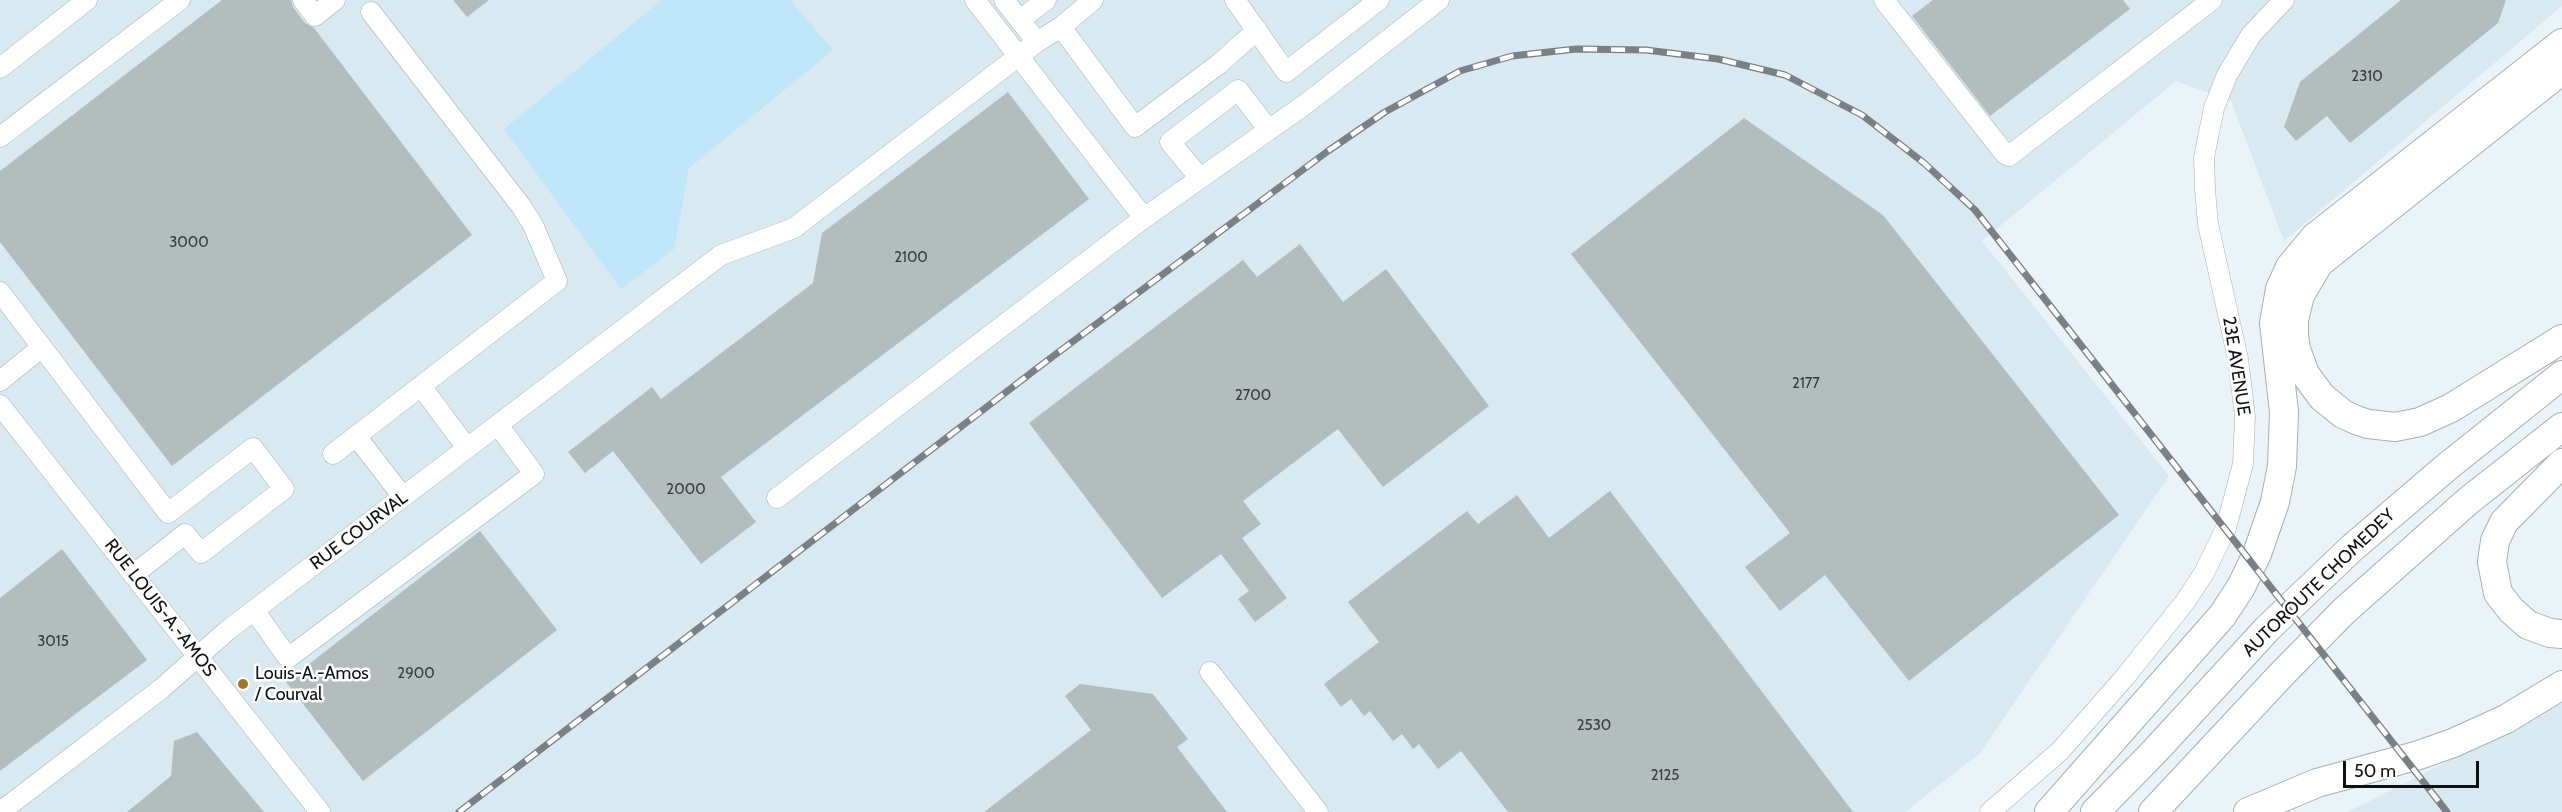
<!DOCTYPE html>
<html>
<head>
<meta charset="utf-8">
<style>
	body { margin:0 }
	#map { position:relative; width:2562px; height:812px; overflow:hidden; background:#eaf3f8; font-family:Cabin,sans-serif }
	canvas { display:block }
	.scale { position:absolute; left:2343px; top:761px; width:136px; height:27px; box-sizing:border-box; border:3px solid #0e1113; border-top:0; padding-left:8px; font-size:18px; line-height:21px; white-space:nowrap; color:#0e1113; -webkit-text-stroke:4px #fff; paint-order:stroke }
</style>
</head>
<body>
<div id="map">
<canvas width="2562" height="812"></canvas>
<div class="scale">50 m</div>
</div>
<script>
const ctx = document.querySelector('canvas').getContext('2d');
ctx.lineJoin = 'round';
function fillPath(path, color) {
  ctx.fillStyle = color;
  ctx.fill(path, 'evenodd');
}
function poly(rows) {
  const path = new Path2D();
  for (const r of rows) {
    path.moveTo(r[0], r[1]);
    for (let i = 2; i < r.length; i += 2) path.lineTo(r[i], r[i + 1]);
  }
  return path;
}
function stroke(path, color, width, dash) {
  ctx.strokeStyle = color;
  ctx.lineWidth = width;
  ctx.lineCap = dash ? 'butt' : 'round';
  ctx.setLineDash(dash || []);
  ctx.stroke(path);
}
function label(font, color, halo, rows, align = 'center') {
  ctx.font = font + ' Cabin,sans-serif';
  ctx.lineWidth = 5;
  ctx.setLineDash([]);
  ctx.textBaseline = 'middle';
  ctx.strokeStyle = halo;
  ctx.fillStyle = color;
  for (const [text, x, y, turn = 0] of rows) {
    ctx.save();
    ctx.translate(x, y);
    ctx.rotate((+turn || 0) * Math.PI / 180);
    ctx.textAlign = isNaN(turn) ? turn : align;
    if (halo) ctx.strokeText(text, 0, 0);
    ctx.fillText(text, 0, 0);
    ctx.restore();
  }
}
const built = poly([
	[0,0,2562,0,2562,6,2284,241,2231,101,2176,81,1982,241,2169,476,1980,753,1905,812,0,812],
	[2562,703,2562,812,2348,812]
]);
const green = poly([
	[662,0,790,0,833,50,689,168,674,249,621,289,504,129]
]);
const building = poly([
	[222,0,291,0,293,7,305,23,314,28,472,235,172,466,0,242,0,171],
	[453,0,489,0,467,17],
	[1933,0,2123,0,2130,9,1990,116,1912,16],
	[2401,0,2506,0,2498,23,2350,143,2327,116,2296,141,2284,127,2300,82],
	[1008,92,1089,199,721,477,756,522,701,564,613,451,585,473,568,452,652,387,661,399,813,283,822,233],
	[1744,118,1883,215,2119,515,1909,681,1825,575,1780,611,1745,567,1790,533,1571,254],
	[1300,244,1343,302,1386,269,1489,406,1383,487,1338,429,1243,501,1261,524,1242,538,1287,598,1255,622,1238,599,1249,591,1221,554,1162,598,1029,423,1243,260,1257,277],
	[1610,491,1853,812,1508,812,1461,751,1438,769,1419,744,1413,749,1402,734,1393,741,1370,711,1364,716,1351,699,1341,707,1324,684,1379,642,1348,602,1467,511,1478,524,1517,495,1549,538],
	[480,531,557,630,363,781,286,682],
	[62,549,147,660,0,771,0,598],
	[1080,684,1153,694,1188,739,1177,747,1227,812,984,812,1091,730,1065,696],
	[197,732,264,812,127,812,171,776,174,741]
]);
const minor = poly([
	[303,0,315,16,335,0],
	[975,0,1144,218,1307,103,1439,0],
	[1004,0,1037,42],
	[1235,0,1286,72,1379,0],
	[1884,0,2005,154,2009,156,2212,0],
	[1020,20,1046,0],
	[1061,27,1135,127,1219,64,1257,30],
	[0,68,87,0],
	[0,137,180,0],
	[1200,178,1170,142,1238,90,1269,130],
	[0,292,168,513,253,448,284,489,201,553,185,534,133,575],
	[0,381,42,347],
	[421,386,467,448],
	[0,405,320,812],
	[356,436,403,497],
	[333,454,557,281,533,225,521,206,371,12],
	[777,498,1144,218],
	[254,610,288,658,534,474,498,425],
	[1210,672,1318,812],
	[0,812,161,689,228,630,721,255,794,228,1037,42,1061,27,1093,0],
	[1990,812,2060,751,2125,677,2185,602,2204,573,2226,528,2243,464,2245,416,2238,359,2208,224,2205,190,2204,157,2214,108,2227,75,2251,35,2284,0]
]);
const highway = poly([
	[2562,70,2319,263,2300,295,2294,320,2294,335,2296,349,2305,374,2322,397,2343,414,2356,420,2368,424,2395,427,2420,422,2451,408,2562,339],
	[2562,463,2504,522,2495,541,2492,562,2498,593,2511,610,2528,625,2550,633,2562,634],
	[2049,812,2222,616,2241,587,2257,554,2275,502,2282,466,2284,412,2274,323,2280,289,2290,267,2315,237,2562,43],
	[2095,812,2155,751,2267,629,2352,548,2448,466,2562,375],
	[2153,812,2281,675,2344,611,2468,501,2562,427],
	[2248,812,2317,783,2419,755,2453,743,2506,719,2562,685]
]);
const rail = poly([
	[459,812,1044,363,1328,151,1385,112,1460,71,1512,56,1576,49,1646,50,1718,59,1785,75,1862,115,1924,163,1975,210,2447,812]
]);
const markers = [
	[243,684,6,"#a07726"]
];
const numberNames = [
	["2310",2367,77],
	["3000",189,243],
	["2100",911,258],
	["2177",1806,384],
	["2700",1253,396],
	["2000",686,490],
	["3015",53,642],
	["2900",416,674],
	["2530",1594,726],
	["2125",1665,776]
];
const streetNames = [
	["23E AVENUE",2236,366,81],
	["RUE COURVAL",359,531,-37],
	["AUTOROUTE CHOMEDEY",2319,583,-44],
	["RUE LOUIS-A.-AMOS",160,608,52]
];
const poiNames = [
	["Louis-A.-Amos",255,674],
	["/ Courval",255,695]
];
fillPath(built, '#d8e9f2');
fillPath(green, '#bfe5f8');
fillPath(building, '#b3bdbe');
stroke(minor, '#a6afb3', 21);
stroke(highway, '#a6afb3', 30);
stroke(minor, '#fff', 20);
stroke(highway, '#fff', 28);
stroke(rail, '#7a8083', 7);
stroke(rail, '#fff', 4.5, [14]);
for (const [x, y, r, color] of markers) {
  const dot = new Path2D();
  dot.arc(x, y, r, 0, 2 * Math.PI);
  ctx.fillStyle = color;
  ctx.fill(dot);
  stroke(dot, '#fff', 2);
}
label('15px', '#373c3e', null, numberNames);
label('18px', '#0e1113', '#fff', streetNames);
label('18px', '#0e1113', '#fff', poiNames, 'left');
</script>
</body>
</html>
